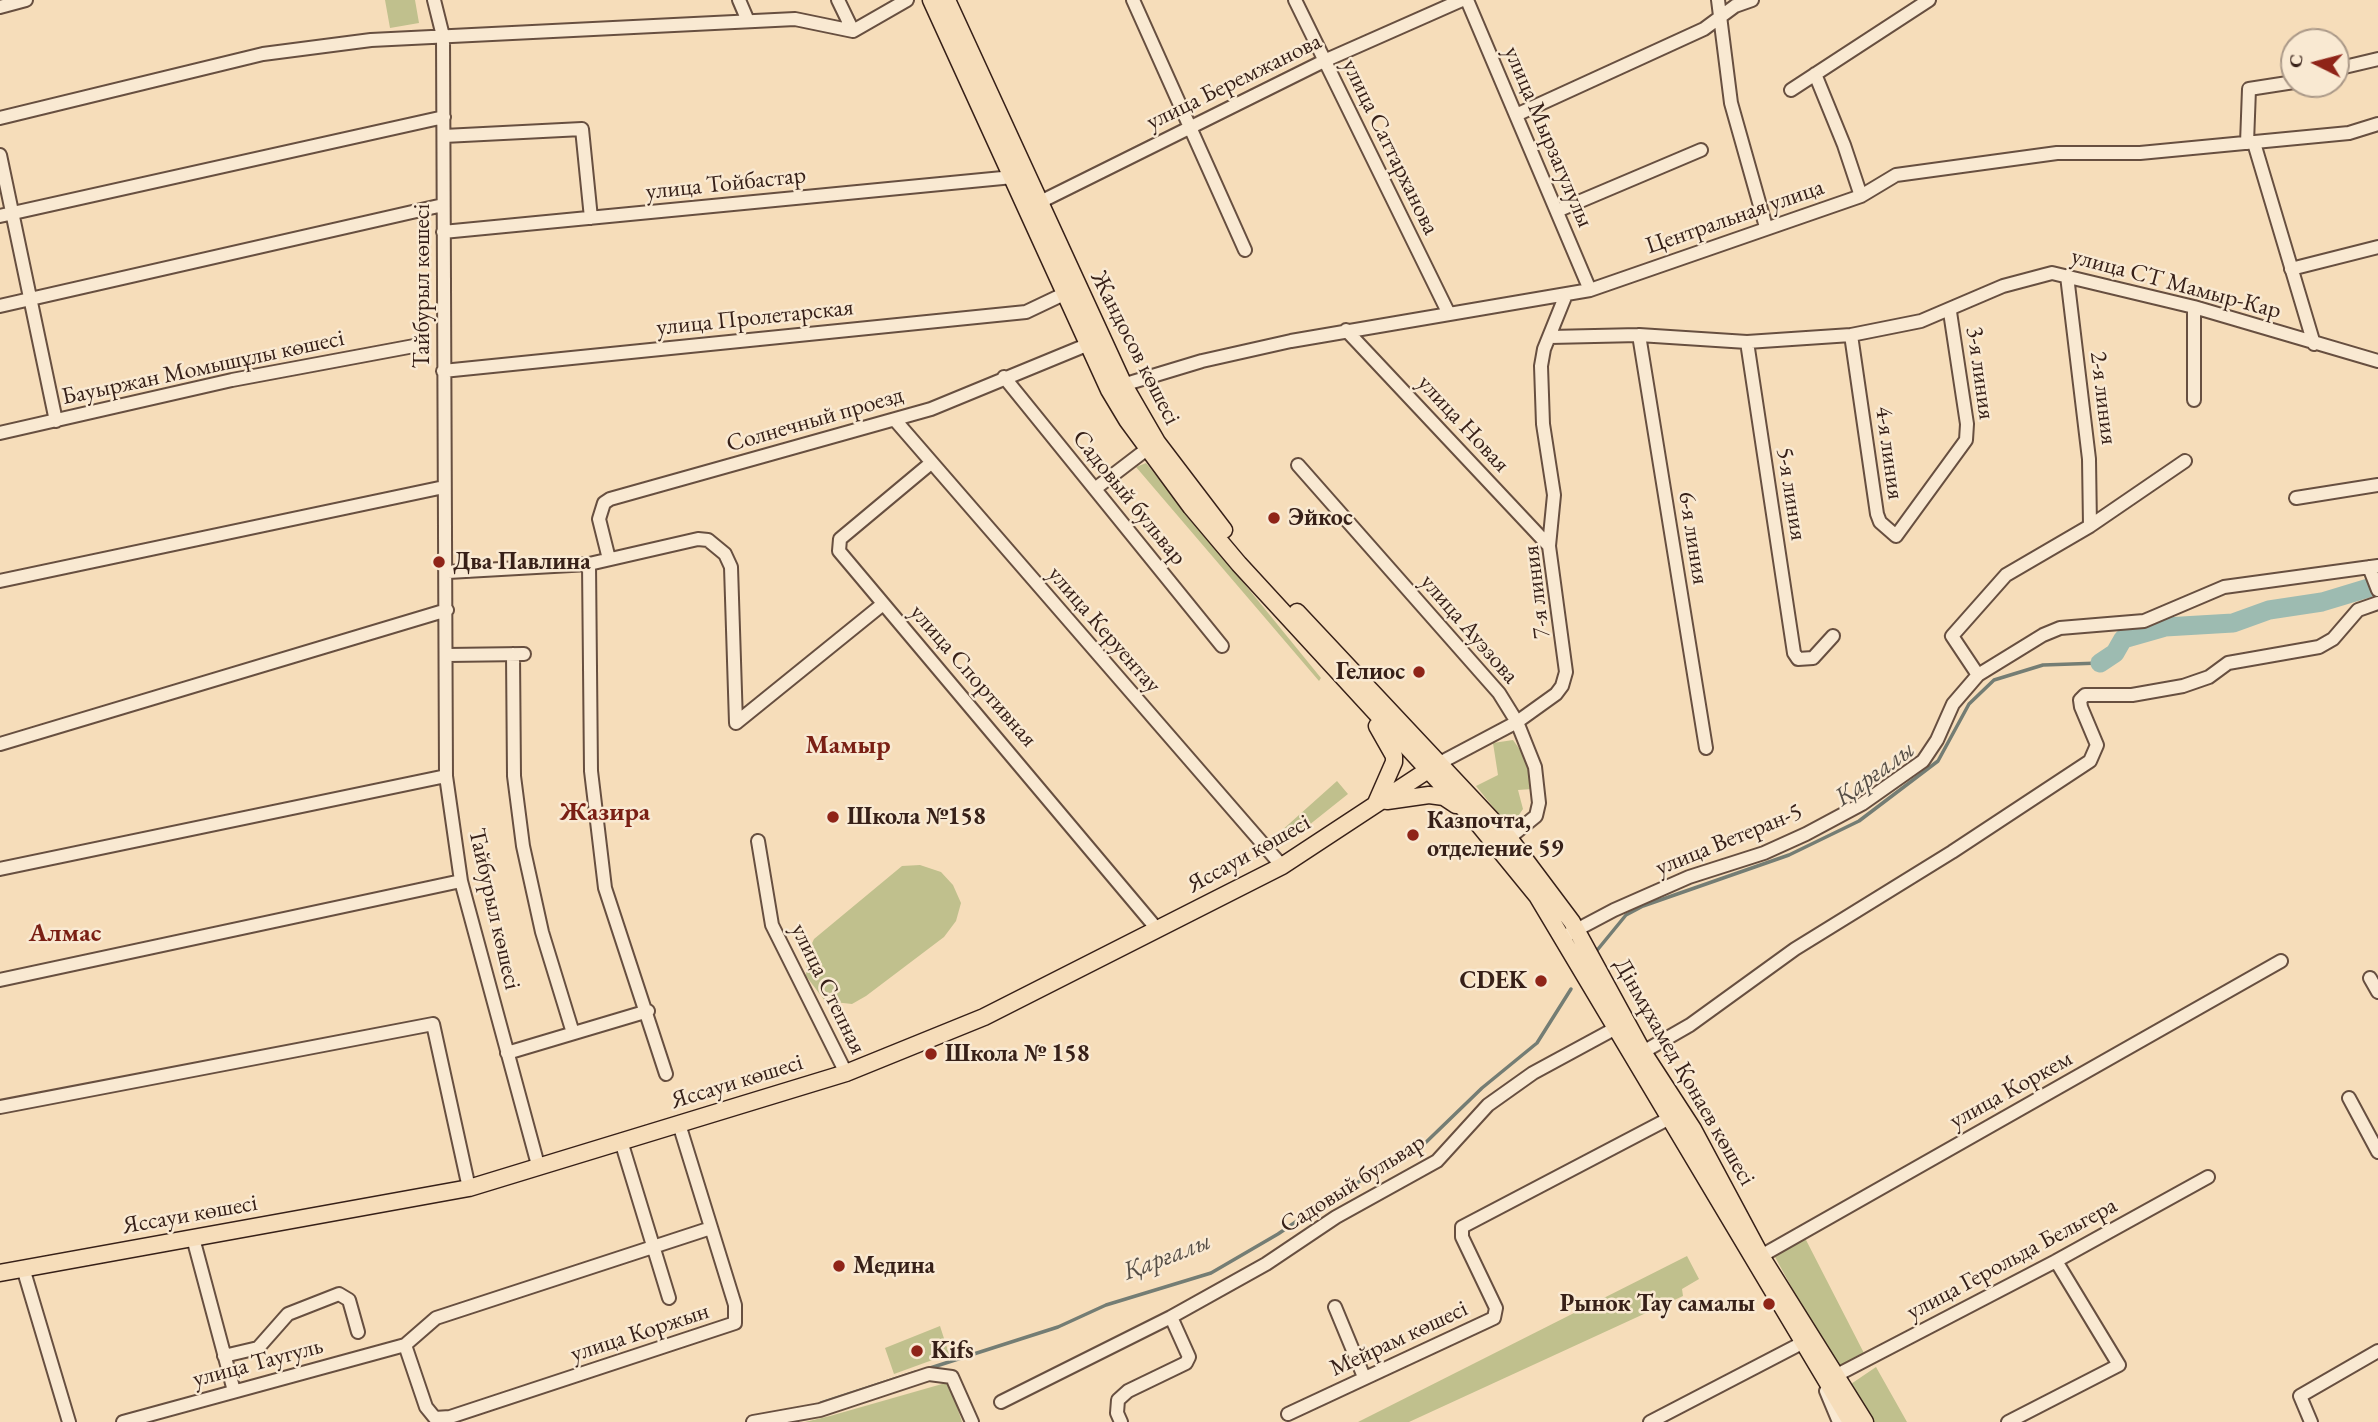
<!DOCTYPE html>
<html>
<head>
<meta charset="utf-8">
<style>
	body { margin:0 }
	#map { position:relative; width:2378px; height:1422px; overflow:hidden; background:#f6ddba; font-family:"EB Garamond",serif }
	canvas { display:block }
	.north { position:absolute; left:2280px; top:28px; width:70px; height:70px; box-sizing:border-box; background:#f9e9d2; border:2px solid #ab9988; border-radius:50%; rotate:276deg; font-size:19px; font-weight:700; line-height:28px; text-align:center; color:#372018 }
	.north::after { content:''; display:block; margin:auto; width:24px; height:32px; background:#8f2418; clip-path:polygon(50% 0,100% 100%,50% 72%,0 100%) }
</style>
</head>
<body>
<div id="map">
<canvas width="2378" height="1422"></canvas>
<div class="north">С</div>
</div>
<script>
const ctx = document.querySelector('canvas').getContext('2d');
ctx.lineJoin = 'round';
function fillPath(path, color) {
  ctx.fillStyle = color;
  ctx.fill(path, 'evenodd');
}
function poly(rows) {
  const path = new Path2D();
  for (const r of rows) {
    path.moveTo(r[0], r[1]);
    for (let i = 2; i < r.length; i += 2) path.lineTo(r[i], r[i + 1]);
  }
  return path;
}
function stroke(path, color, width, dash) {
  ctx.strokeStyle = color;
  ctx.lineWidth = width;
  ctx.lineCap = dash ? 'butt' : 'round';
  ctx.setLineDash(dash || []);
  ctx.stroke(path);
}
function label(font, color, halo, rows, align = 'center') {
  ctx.font = font + ' "EB Garamond",serif';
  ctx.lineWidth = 5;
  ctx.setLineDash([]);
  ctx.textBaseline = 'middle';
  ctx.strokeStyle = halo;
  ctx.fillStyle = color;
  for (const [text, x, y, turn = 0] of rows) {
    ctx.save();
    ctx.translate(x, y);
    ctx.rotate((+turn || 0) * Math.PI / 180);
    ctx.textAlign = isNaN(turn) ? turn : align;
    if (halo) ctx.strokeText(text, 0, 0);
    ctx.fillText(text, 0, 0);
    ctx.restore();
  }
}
const green = poly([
	[385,0,415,0,419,23,390,28],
	[1146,463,1321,678,1319,681,1136,467],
	[1513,740,1528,761,1532,789,1518,790,1523,809,1510,828,1476,786,1498,775,1493,743],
	[1337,781,1348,794,1289,841,1280,832],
	[920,865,941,872,953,885,961,903,956,921,944,937,866,996,852,1004,825,1001,806,976,807,954,814,939,902,866],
	[1805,1238,1867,1359,1839,1374,1775,1257],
	[1687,1256,1699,1279,1682,1289,1683,1296,1409,1422,1358,1422],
	[940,1326,949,1354,894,1374,885,1348],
	[1876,1367,1907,1422,1874,1422,1848,1386],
	[949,1382,962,1422,805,1422,830,1416]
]);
const stream = poly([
	[1594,954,1626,915,1643,906,1789,855,1859,821,1938,761,1969,704,1994,680,2043,665,2100,663],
	[927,1369,1058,1327,1106,1305,1211,1273,1278,1234,1338,1193,1419,1149,1482,1088,1537,1043,1571,989],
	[821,1403,916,1372]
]);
const river = poly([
	[2100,663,2115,653,2123,639,2165,627,2233,623,2269,610,2322,602,2378,585]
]);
const minor = poly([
	[434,0,443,36,446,776,461,881,538,1165],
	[739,0,748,21],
	[838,0,853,31],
	[1133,0,1245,250],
	[1295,0,1448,312],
	[1467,0,1590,290],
	[1718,0,1731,103,1766,227],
	[0,7,26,0],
	[2336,69,2378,59],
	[1815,74,1844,145,1861,196],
	[1791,90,1929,0],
	[1516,115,1704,29,1735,6,1752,0],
	[0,118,263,54,371,40,795,19,853,31,907,0],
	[444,136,582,129,591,218],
	[2247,143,2249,89,2294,82],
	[2254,143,2314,344],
	[0,155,56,421],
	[1034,205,1324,61,1462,0],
	[1557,211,1701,150],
	[0,216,444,117],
	[443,232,1013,177],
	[2291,269,2378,247],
	[2067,276,2089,459,2090,526],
	[0,306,443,205],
	[2194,307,2194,400],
	[1346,330,1549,546],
	[1639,335,1706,748],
	[1851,335,1877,514,1880,522,1896,536,1966,440,1967,424,1950,312],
	[1550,337,1639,335,1747,342,1851,335,1921,321,2003,286,2052,273,2194,307,2378,361],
	[1747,342,1794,653,1798,659,1813,658,1833,636],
	[443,371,1026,312,1066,293],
	[1004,377,1222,646],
	[1116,387,1202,361,1291,341,1590,290,1861,196,1896,175,2057,153,2140,153,2349,133,2378,124],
	[895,420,1282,866],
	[0,433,232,380,414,346],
	[931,463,840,539,839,551,1157,929],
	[1298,465,1499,693,1517,722,1535,767,1539,803,1536,816,1509,838],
	[1096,488,1147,449],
	[2296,498,2378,485],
	[609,559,599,519,604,503,610,499,931,409,1089,344],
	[589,564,591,771,605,888,666,1074],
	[2369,567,2378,590],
	[448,572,589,564,698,539,708,540,725,554,731,567,736,723],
	[0,581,444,487],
	[513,654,514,776,523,846,542,932,573,1033],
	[447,655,524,654],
	[1978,675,1952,636,2006,575,2090,526,2185,461],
	[736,723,883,604],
	[0,744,447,610],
	[1434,766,1517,722,1556,694,1562,686,1566,672,1549,546,1554,495,1543,424,1541,366,1544,349,1565,297],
	[758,841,772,925,846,1073],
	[0,869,446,776],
	[1563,937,1614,910,1689,877,1764,853,1806,834,1862,804,1923,761,1937,740,1953,704,1978,675,2043,635,2060,628,2144,621,2224,587,2378,566],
	[2370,978,2378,992],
	[0,980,461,881],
	[1643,1052,1690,1025,1795,949,1952,852,2090,761,2097,745,2081,707,2080,700,2085,695,2132,695,2183,686,2209,677,2228,663,2319,647,2333,639,2358,610,2378,603],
	[507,1053,648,1011],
	[2349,1098,2378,1152],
	[0,1107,433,1024,469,1188],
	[621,1141,669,1298],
	[193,1238,234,1391],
	[1761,1256,2281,961],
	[23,1268,69,1422],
	[1335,1307,1364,1377],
	[1171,1317,1266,1264,1336,1217,1437,1161,1488,1105,1533,1073,1616,1028],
	[405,1345,426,1407,435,1418,450,1417,735,1323,735,1305,679,1124],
	[405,1345,436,1318,711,1228],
	[224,1356,258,1348,288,1314,339,1294,349,1300,358,1332],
	[1835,1376,2056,1261,2208,1177],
	[1826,1391,1839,1422],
	[1001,1402,1171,1317,1189,1357,1186,1363,1128,1391,1118,1400,1117,1413,1121,1422],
	[1288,1414,1494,1318,1496,1308,1462,1237,1462,1227,1668,1119],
	[123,1422,405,1345],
	[753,1422,820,1410,929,1374,952,1377,972,1422],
	[1650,1422,1802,1343],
	[2008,1422,2119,1365,2056,1261],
	[2311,1422,2300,1396,2378,1351]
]);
const major = poly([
	[931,0,1109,390,1127,420,1191,507,1239,564,1479,825,1537,896,1851,1422],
	[947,0,1124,385,1157,442,1224,530],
	[1297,612,1509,838,1572,922,1643,1052,1693,1129,1761,1256,1865,1422],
	[1387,801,1429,795,1444,797,1456,805],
	[1376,803,1394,762,1394,756,1377,726],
	[0,1273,469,1188,846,1073,984,1017,1282,866,1428,770]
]);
const markers = [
	[1274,518,7,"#8f2418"],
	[439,562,7,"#8f2418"],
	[1419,672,7,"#8f2418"],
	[833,817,7,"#8f2418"],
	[1413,835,7,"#8f2418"],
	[1541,981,7,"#8f2418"],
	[931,1054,7,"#8f2418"],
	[839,1266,7,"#8f2418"],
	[1769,1304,7,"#8f2418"],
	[917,1351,7,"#8f2418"]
];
const streetNames = [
	["улица Беремжанова",1234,82,-26],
	["улица Мырзагулулы",1548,137,67],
	["улица Саттарханова",1390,147,64],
	["улица Тойбастар",726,184,-6],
	["Центральная улица",1735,217,-19],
	["улица СТ Мамыр-Кар",2176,284,15],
	["Тайбурыл көшесі",422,286,-90],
	["улица Пролетарская",755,318,-6],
	["Жандосов көшесі",1135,348,63],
	["Бауыржан Момышұлы көшесі",203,368,-12],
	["3-я линия",1980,373,82],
	["2-я линия",2103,398,83],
	["Солнечный проезд",815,420,-16],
	["улица Новая",1463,424,47],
	["4-я линия",1889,453,82],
	["5-я линия",1791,494,81],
	["Садовый бульвар",1129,498,51],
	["6-я линия",1693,538,81],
	["7-я линия",1537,592,-97],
	["улица Ауэзова",1469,629,49],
	["улица Керуентау",1104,630,49],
	["улица Спортивная",973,676,49],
	["улица Ветеран-5",1729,840,-22],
	["Яссауи көшесі",1249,854,-29],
	["Тайбурыл көшесі",494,909,77],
	["улица Степная",828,989,64],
	["Дінмұхамед Қонаев көшесі",1684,1072,60],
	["Яссауи көшесі",737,1082,-17],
	["улица Коркем",2011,1090,-29],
	["Садовый бульвар",1353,1184,-32],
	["Яссауи көшесі",190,1215,-10],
	["улица Герольда Бельгера",2012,1259,-28],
	["улица Коржын",640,1333,-18],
	["Мейрам көшесі",1399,1339,-25],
	["улица Таугуль",258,1363,-15]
];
const poiNames = [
	["Эйкос",1288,518],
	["Два Павлина",453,562],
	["Гелиос",1405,672,"right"],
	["Школа №158",847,817],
	["Казпочта,",1427,821],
	["отделение 59",1427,849],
	["CDEK",1527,981,"right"],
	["Школа № 158",945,1054],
	["Медина",853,1266],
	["Рынок Тау самалы",1755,1304,"right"],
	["Kifs",931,1351]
];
const neighbourhoodNames = [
	["Мамыр",848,746],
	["Жазира",605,813],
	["Алмас",65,934]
];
const waterNames = [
	["Қарғалы",1875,774,-36],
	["Қарғалы",1167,1257,-21]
];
fillPath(green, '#c0c08d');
stroke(stream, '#747d74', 3.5);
stroke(river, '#9dbbb1', 19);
stroke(minor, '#674f40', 16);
stroke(major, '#372018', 19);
stroke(minor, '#f9e9d2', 12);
stroke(major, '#f6ddba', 16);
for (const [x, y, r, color] of markers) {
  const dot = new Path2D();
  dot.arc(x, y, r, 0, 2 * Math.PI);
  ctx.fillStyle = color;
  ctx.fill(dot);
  stroke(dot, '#f9e9d2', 2.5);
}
label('24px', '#372018', '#f9e9d2', streetNames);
label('bold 24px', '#372018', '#f9e9d2', poiNames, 'left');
label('bold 26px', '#7a1f14', '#f9e9d2', neighbourhoodNames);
label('italic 26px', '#564e46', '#f9e9d2', waterNames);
</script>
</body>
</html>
